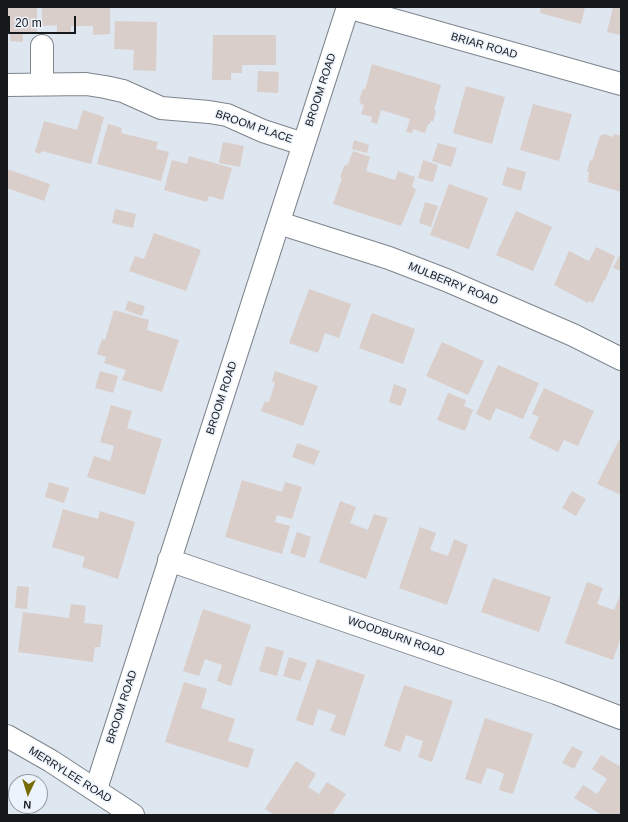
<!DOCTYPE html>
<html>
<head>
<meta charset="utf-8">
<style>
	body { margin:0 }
	#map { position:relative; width:628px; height:822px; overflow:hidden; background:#dee6ef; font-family:Arial,sans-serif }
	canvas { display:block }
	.frame { position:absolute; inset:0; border:8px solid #16191c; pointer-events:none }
	.north { position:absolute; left:8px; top:774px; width:40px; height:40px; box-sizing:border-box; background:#ecf3fc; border:1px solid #969ca2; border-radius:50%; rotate:184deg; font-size:11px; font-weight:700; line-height:16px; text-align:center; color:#16191c }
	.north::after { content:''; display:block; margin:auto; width:14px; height:18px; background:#766b05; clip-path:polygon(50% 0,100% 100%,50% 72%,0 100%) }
	.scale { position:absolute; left:8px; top:16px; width:68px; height:18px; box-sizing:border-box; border:2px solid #16191c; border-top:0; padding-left:5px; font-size:12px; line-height:14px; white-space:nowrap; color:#16191c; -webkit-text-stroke:3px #ecf3fc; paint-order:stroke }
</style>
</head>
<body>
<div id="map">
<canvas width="628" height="822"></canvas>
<div class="frame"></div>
<div class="north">N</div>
<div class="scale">20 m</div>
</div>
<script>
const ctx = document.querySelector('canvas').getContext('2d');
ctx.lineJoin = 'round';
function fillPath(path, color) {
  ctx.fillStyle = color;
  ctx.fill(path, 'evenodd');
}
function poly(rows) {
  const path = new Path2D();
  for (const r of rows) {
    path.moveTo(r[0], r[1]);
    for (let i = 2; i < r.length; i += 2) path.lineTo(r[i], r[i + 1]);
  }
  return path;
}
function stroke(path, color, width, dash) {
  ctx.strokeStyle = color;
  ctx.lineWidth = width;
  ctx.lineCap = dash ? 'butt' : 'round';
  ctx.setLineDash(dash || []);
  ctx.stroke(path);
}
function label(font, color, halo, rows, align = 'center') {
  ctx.font = font + ' Arial,sans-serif';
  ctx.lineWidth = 3;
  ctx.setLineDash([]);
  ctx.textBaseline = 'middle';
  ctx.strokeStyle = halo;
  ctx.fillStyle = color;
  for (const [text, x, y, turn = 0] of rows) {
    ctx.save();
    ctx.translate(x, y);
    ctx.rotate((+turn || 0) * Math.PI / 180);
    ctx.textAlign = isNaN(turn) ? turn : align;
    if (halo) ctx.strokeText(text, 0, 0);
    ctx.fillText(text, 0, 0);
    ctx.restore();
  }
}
const building = poly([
	[7,7,37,7,37,33,23,32,23,42,10,41,10,33,7,33],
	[42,7,110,7,110,34,93,35,93,26,71,26,71,34,57,34,57,25,42,26],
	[541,7,585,7,581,24,540,13],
	[613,7,621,7,621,35,607,32],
	[115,21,157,22,156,71,133,70,134,50,114,49],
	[213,35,276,35,276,65,242,65,242,73,231,73,231,80,212,80],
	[372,64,441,85,434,110,436,111,433,122,430,121,430,124,428,124,425,133,413,129,412,133,406,132,410,119,381,110,377,124,371,122,372,117,361,114,364,105,360,104,361,101,359,100,363,89,365,90],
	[258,71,279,72,278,93,257,92],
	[466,86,505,97,492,144,453,133],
	[533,104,572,114,559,161,520,150],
	[83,110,104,117,91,164,42,151,40,154,35,152,44,121,77,130],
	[108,124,122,128,121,133,158,142,156,149,169,152,161,181,97,164],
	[604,134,613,137,614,134,621,136,621,192,588,182,589,172,587,172,590,160,592,161,600,136],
	[354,140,369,145,367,153,352,149],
	[223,142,244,146,240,167,219,163],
	[438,143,457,148,451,167,432,161],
	[353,151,370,157,366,171,395,180,398,171,415,177,412,186,416,190,401,226,333,204,342,178,340,177,344,166,348,164],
	[189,156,232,168,223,200,209,196,207,202,164,190,172,160,187,164],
	[423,160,438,165,433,182,418,178],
	[507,167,526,172,521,191,502,185],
	[7,169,50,184,44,201,7,188],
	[449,184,488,198,469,249,430,235],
	[425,202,438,206,431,227,419,223],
	[115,209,136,214,133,228,112,223],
	[516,211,552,227,533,271,496,255],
	[154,233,201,250,186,291,129,271,135,256,144,259],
	[596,247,615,256,605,281,604,280,593,303,589,301,588,303,554,285,569,251,589,261],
	[621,252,621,271,613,268],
	[309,289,351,304,339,338,325,333,318,353,289,343],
	[128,301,145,306,142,316,125,310],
	[114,310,149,320,147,330,179,340,162,392,122,380,126,370,104,363,106,357,97,354,102,339,105,340],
	[372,313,415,329,403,364,359,348],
	[442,342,484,361,468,395,426,376],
	[498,365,539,383,523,419,496,408,490,421,476,414],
	[100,371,118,376,113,393,95,388],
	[275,371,318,386,303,426,261,411,265,401,269,402,275,383,272,381],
	[394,384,407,389,401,406,389,402],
	[544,388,594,411,578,446,564,440,558,452,529,438,539,417,532,414],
	[448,393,466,400,464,406,473,410,465,431,437,420],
	[111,405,132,411,127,428,162,439,145,495,87,477,94,456,110,461,114,446,100,442],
	[621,436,621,495,597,484],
	[297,443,320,451,314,465,292,457],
	[242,480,282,492,285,482,302,487,292,519,277,515,275,522,290,526,282,554,225,537],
	[49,482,69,488,64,503,45,497],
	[572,491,586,499,576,516,562,508],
	[340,501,356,507,350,523,368,530,374,514,388,518,366,579,319,562],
	[63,509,98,519,100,511,135,522,118,579,82,567,85,557,52,547],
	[420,527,436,533,430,550,448,556,454,539,468,545,447,605,399,588],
	[297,532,311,537,305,558,290,553],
	[493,578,551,597,539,632,481,612],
	[587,582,603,588,597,604,614,610,621,593,621,637,613,660,565,643],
	[17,586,29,587,27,609,15,608],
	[71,604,86,606,84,623,103,625,100,647,95,647,93,662,18,652,23,612,69,618],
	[203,609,251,625,231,686,217,681,222,665,205,659,199,676,183,671],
	[266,646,284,651,277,676,259,671],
	[289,657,307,663,300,681,283,676],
	[317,659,365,675,345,736,330,731,336,715,318,709,313,726,296,720],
	[184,682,207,689,201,708,235,719,228,741,254,749,248,768,165,742],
	[404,685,453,701,432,762,418,757,423,741,414,738,406,735,400,752,384,746],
	[485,718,533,734,513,794,499,790,504,774,495,770,487,768,481,784,465,779],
	[572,746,583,752,574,769,562,763],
	[601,755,621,767,621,815,602,815,574,798,583,785,597,794,607,779,592,769],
	[296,761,316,774,308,787,319,794,327,782,346,794,332,815,274,815,265,809]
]);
const minor = poly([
	[347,7,621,84],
	[42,46,42,84],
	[7,85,86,84,105,87,123,91,161,108,209,112,227,115,263,131,303,144],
	[279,223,389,258,446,280,573,335,621,359],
	[169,560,556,693,621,718],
	[96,789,348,7]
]);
const major = poly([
	[7,736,51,761,133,815]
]);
const streetNames = [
	["BRIAR ROAD",484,46,16],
	["BROOM ROAD",321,90,-72],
	["BROOM PLACE",254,127,19],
	["MULBERRY ROAD",453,284,22],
	["BROOM ROAD",222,398,-72],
	["WOODBURN ROAD",396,637,19],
	["BROOM ROAD",122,707,-72],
	["MERRYLEE ROAD",70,775,32]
];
fillPath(building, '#daceca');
stroke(minor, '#7d848c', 24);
stroke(major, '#7d848c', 24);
stroke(minor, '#fff', 22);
stroke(major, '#fff', 22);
label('11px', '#16191c', '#ecf3fc', streetNames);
</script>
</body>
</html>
